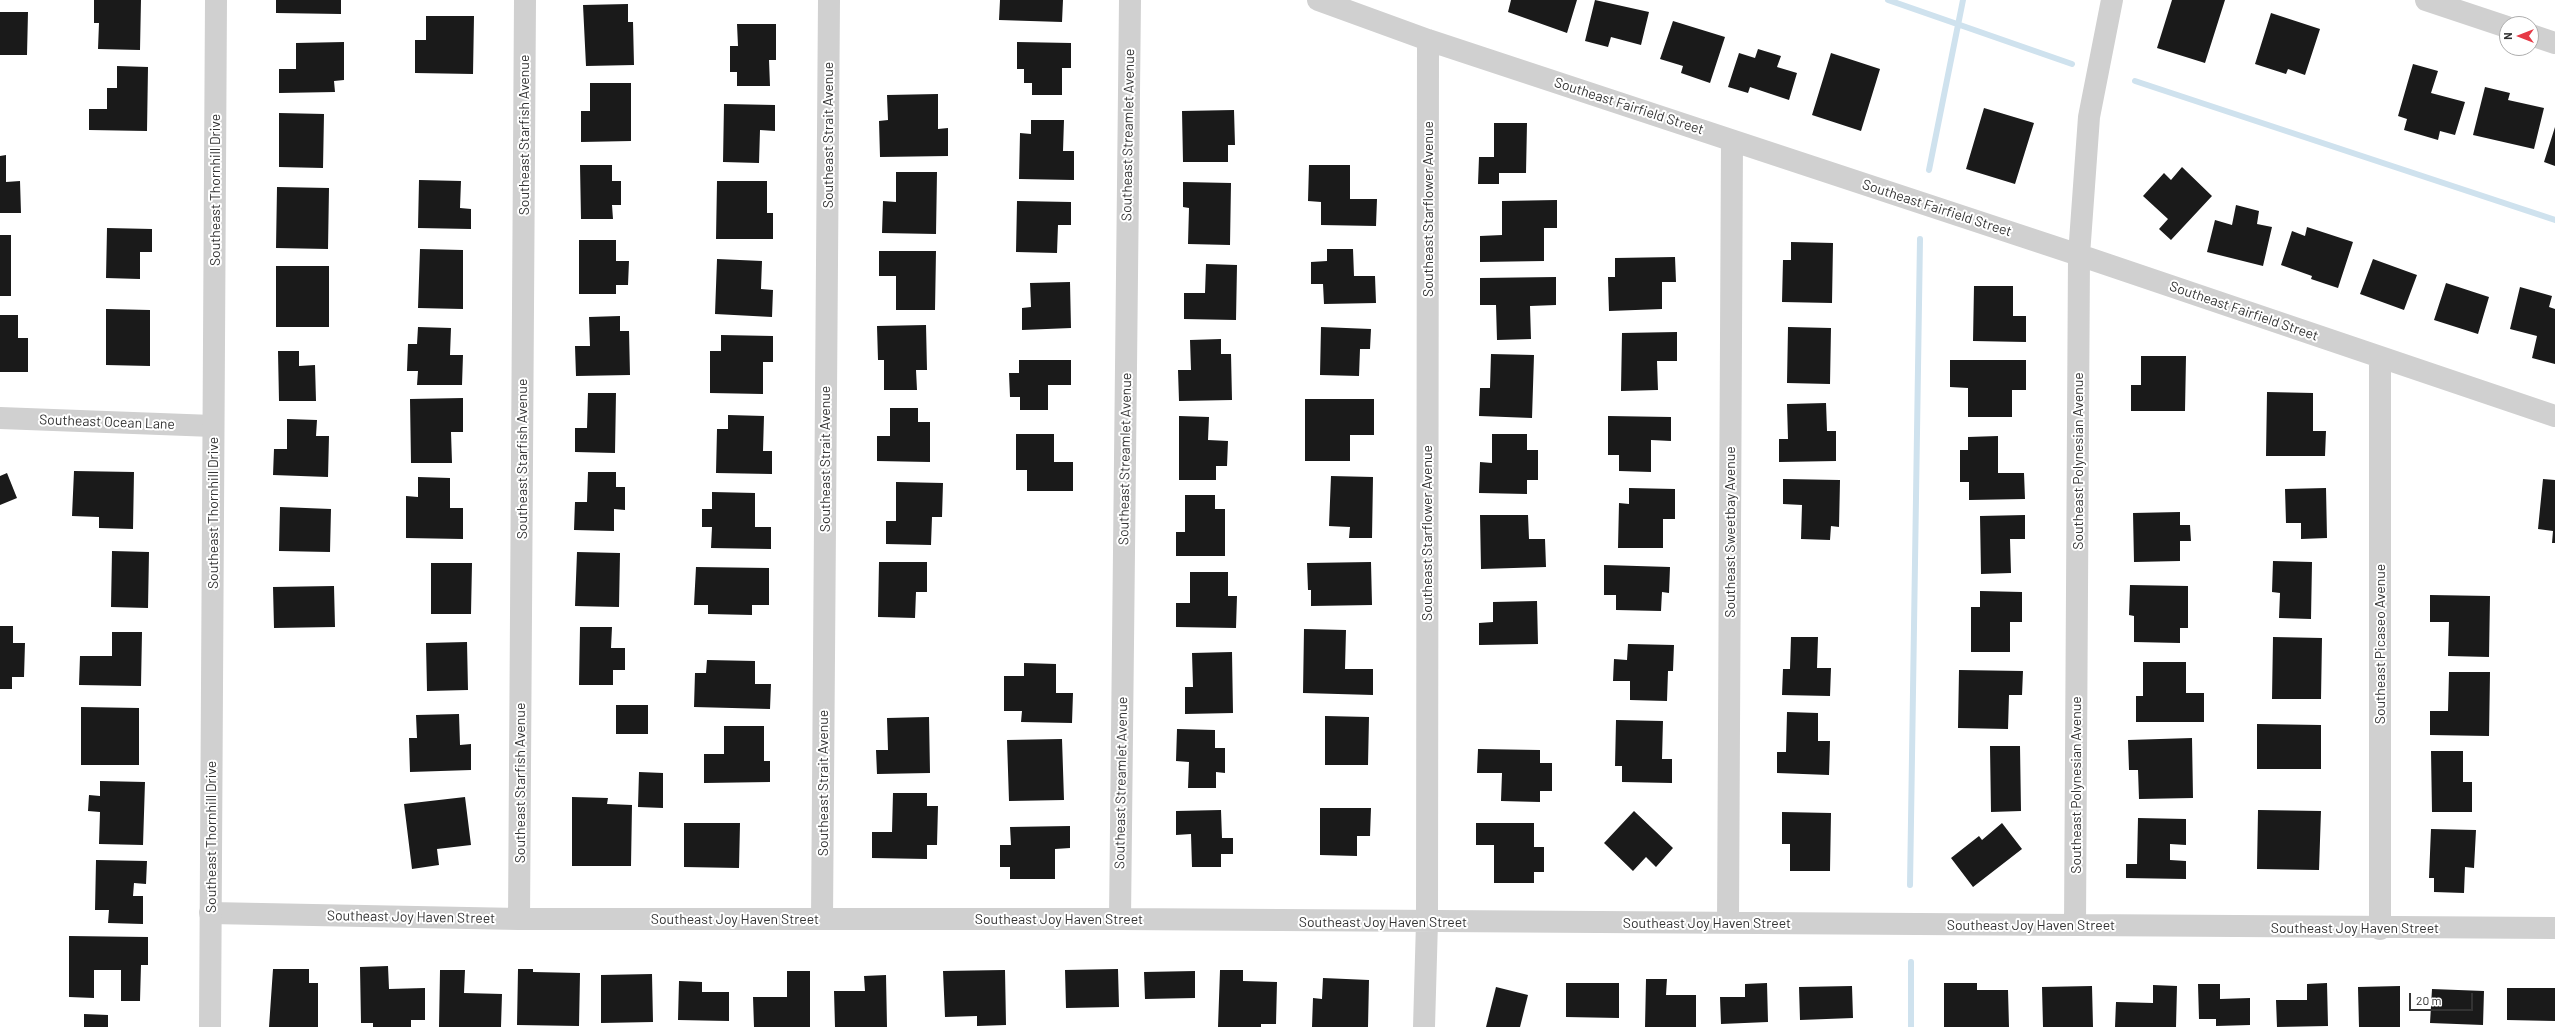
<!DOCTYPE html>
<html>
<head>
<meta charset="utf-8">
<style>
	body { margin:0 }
	#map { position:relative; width:2555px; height:1027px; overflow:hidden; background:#fff; font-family:Barlow,sans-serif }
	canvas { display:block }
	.north { position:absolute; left:2499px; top:16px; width:40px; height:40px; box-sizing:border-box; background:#fff; border:1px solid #adadad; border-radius:50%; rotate:270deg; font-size:11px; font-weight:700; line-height:16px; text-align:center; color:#333 }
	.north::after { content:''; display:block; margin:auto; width:14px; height:18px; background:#e63946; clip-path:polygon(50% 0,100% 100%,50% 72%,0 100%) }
	.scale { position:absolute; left:2409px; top:993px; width:64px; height:18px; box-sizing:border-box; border:2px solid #333; border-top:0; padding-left:5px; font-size:12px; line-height:14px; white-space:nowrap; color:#333; -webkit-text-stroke:3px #fff; paint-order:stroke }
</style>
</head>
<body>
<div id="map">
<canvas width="2555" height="1027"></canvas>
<div class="north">N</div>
<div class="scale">20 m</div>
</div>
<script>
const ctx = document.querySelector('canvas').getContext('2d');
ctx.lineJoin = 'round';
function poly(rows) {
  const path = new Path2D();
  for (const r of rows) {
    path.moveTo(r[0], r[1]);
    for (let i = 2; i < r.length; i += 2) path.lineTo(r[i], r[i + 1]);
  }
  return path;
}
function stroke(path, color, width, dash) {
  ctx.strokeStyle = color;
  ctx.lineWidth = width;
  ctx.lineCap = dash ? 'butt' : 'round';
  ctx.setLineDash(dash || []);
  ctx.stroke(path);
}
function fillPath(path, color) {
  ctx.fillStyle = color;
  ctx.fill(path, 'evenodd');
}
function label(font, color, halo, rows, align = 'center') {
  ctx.font = font + ' Barlow,sans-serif';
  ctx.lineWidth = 4;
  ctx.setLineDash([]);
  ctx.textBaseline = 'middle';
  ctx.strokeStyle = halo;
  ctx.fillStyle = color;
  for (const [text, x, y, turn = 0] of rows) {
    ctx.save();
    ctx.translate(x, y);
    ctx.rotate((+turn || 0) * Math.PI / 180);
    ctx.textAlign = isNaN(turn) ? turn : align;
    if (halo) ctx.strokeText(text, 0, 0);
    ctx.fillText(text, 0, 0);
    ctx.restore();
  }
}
const stream = poly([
	[1888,0,2072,64],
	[2135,81,2555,220],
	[1929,170,1963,0],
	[1910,885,1920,239],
	[1911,962,1911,1027]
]);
const building = poly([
	[94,0,141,0,140,50,98,49,99,23,94,23],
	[276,0,341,0,341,14,276,13],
	[1000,0,1063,0,1062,22,999,20],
	[1511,0,1577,0,1567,33,1508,12],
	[1595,0,1649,12,1641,45,1611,37,1608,47,1585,41],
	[2172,0,2225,0,2205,63,2157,48],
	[628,4,628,22,633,22,634,65,586,66,583,5],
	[0,12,28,12,27,55,0,55],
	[2271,13,2320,29,2305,75,2288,69,2286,74,2255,64],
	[426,16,474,16,473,74,415,73,415,40,426,40],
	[1673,21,1725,37,1710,83,1681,73,1683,66,1660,59],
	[737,24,776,24,776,60,769,60,770,86,737,86,737,72,730,72,730,46,738,46],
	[344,42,344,80,334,81,335,92,279,93,279,69,296,69,296,43],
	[1017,42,1071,43,1071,68,1062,68,1062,95,1032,95,1032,83,1024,83,1024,69,1017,69],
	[1758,49,1781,56,1777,67,1797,73,1789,100,1750,87,1748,93,1728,87,1739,53,1755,58],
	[1831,53,1880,69,1861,131,1812,115],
	[2413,64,2438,71,2431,93,2465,102,2455,135,2440,131,2438,140,2404,130,2407,119,2398,116],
	[117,66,148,67,147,131,89,130,89,109,107,109,107,88,117,88],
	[590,83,631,83,631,141,581,142,581,111,590,111],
	[2485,87,2510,93,2508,100,2544,108,2534,149,2473,135],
	[938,94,938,129,948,128,948,156,880,157,879,121,888,120,887,95],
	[724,104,775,105,775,131,760,130,759,163,723,162],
	[1984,108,2034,123,2015,184,1966,169],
	[1234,110,1235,145,1228,145,1228,162,1183,162,1182,111],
	[279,113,324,114,323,168,279,167],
	[1031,120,1064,120,1063,151,1074,151,1074,180,1019,179,1020,133,1031,134],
	[1494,123,1527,123,1526,173,1499,173,1499,184,1478,184,1479,157,1494,157],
	[2555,127,2555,166,2544,162],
	[6,155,6,182,20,181,21,213,0,213,0,156],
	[580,165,612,165,612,181,621,181,621,205,612,205,613,219,581,219],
	[1309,165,1350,165,1350,199,1377,199,1376,226,1321,225,1321,202,1308,201],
	[2182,167,2212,196,2171,240,2159,229,2168,219,2143,196,2164,173,2171,180],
	[896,172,937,172,936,234,882,233,883,201,896,202],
	[419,180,461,181,460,208,471,209,471,229,418,228],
	[717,181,767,181,767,213,773,213,773,239,716,239],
	[1183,182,1231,183,1230,245,1188,244,1189,208,1183,207],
	[277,187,329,188,328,249,276,248],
	[1557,200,1557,228,1544,228,1544,261,1480,262,1480,236,1502,235,1502,201],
	[1017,201,1071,202,1071,225,1058,225,1057,253,1016,252],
	[2236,205,2259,211,2257,224,2272,227,2263,266,2207,252,2215,220,2232,225],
	[2307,227,2353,242,2338,288,2311,279,2312,276,2281,265,2292,231,2305,236],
	[107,228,152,229,152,252,140,252,140,279,106,278],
	[0,235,11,235,11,296,0,296],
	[579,240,616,240,616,261,629,261,628,285,616,285,616,294,579,294],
	[1791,242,1833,243,1832,303,1782,302,1783,260,1791,260],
	[420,249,463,250,463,309,418,308],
	[1327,249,1353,249,1354,276,1375,276,1376,303,1324,304,1323,284,1311,284,1311,262,1327,261],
	[879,251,936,251,935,310,896,310,896,276,879,276],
	[1675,257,1676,282,1662,282,1662,309,1609,311,1608,277,1615,277,1615,258],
	[717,259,762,261,761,289,773,290,772,317,715,314],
	[2373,259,2417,275,2404,310,2360,294],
	[1206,264,1237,265,1236,320,1184,319,1184,293,1205,293],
	[276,266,329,266,329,327,276,327],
	[1556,277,1556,305,1530,306,1531,339,1497,340,1496,305,1480,305,1480,278],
	[1070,282,1071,328,1022,330,1022,308,1031,307,1030,283],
	[2446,283,2489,297,2478,334,2434,320],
	[1974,286,2013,286,2013,316,2026,316,2026,342,1973,341],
	[2520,287,2552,296,2549,307,2555,309,2555,364,2532,358,2537,336,2510,329],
	[106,309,150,310,150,366,106,365],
	[0,315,18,315,18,338,28,338,28,372,0,372],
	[620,316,620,331,629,331,630,375,576,376,575,346,590,346,589,317],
	[926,325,927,370,916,370,917,390,884,390,884,360,878,360,877,326],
	[418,327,451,328,450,355,463,355,462,385,417,385,418,371,407,371,408,344,417,344],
	[1321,327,1371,329,1370,349,1360,349,1359,376,1320,375],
	[1788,327,1831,328,1830,384,1787,383],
	[1677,332,1677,361,1657,361,1658,390,1621,391,1622,333],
	[721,335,773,336,773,362,763,362,763,394,710,393,710,351,721,351],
	[1221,339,1221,354,1231,354,1232,400,1179,401,1178,370,1191,370,1190,340],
	[278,351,299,351,299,366,315,365,316,401,279,401],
	[1491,354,1534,355,1532,418,1479,416,1480,388,1490,388],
	[2141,356,2186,356,2185,411,2131,411,2131,385,2141,385],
	[1019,360,1071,360,1071,385,1048,385,1048,410,1020,410,1020,397,1010,397,1009,373,1019,373],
	[1950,360,2026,360,2026,390,2012,390,2012,417,1968,417,1968,388,1950,387],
	[2267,392,2313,393,2313,431,2326,431,2325,456,2266,456],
	[588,393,616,393,615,453,575,452,575,428,587,428],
	[463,398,463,432,451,432,452,463,411,463,410,399],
	[1305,399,1374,399,1374,435,1350,435,1350,461,1305,461],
	[1826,403,1827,431,1836,431,1836,461,1779,462,1779,439,1788,439,1787,404],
	[890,408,918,408,918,422,930,422,930,462,877,461,877,436,890,436],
	[728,415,764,416,763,451,772,451,772,474,716,473,717,429,728,429],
	[1179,416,1209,417,1208,440,1228,441,1227,466,1216,466,1216,480,1179,480],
	[1608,416,1671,417,1671,441,1651,440,1651,472,1619,471,1619,455,1608,455],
	[287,419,317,420,316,436,329,436,328,477,273,475,274,449,287,449],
	[1016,434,1054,434,1054,462,1073,462,1073,491,1027,491,1027,470,1016,470],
	[1492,434,1527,434,1527,450,1538,450,1538,480,1527,480,1527,494,1479,493,1480,462,1492,463],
	[1998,436,1998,473,2024,473,2025,499,1969,500,1969,482,1960,482,1960,450,1968,450,1968,437],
	[74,471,134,472,133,529,99,528,99,517,72,516],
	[588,472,616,472,616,487,625,487,625,510,614,509,614,531,574,530,575,502,587,502],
	[7,473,17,498,0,505,0,476],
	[1331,476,1373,477,1372,538,1349,538,1350,527,1329,526],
	[418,477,450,478,450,508,463,508,463,539,406,538,406,496,418,497],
	[1783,479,1840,480,1839,527,1831,526,1830,540,1801,539,1802,505,1783,504],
	[2543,479,2555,480,2555,543,2552,543,2553,531,2538,529],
	[896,482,943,483,942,517,932,517,931,545,886,544,886,521,896,521],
	[1629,488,1675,489,1675,519,1663,519,1663,548,1618,548,1619,503,1629,504],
	[2326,488,2327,538,2301,539,2301,523,2286,523,2285,489],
	[712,492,755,493,755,527,771,527,771,549,711,548,712,527,702,527,702,509,712,509],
	[1185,495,1215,495,1215,509,1225,509,1225,556,1176,556,1176,532,1185,532],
	[280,507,331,509,330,552,279,551],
	[2180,512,2180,525,2190,525,2191,541,2180,541,2180,561,2134,562,2133,513],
	[1480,515,1528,515,1529,539,1545,539,1546,567,1481,569],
	[2025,515,2025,539,2010,539,2011,573,1981,574,1980,516],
	[112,551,149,552,148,608,111,607],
	[577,552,620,553,619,607,575,606],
	[2273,561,2312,562,2311,619,2279,618,2280,593,2272,592],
	[879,562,927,562,927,592,916,592,915,618,878,617],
	[1371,562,1372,605,1311,606,1311,590,1308,590,1307,563],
	[431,563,472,563,471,614,431,614],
	[1604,565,1670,567,1669,593,1662,592,1661,611,1616,610,1616,595,1604,595],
	[696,567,769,568,769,605,752,605,752,615,708,614,708,605,694,605],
	[1190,572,1228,572,1228,596,1237,596,1236,628,1176,627,1176,603,1190,603],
	[2130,585,2188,586,2188,628,2180,628,2180,643,2134,642,2134,616,2129,615],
	[334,586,335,627,274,628,273,587],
	[1980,591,2022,592,2022,622,2010,622,2010,652,1971,652,1971,607,1980,607],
	[2430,595,2490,596,2489,657,2448,656,2449,622,2430,622],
	[1537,601,1538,644,1479,645,1479,623,1493,622,1493,602],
	[0,626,13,626,13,643,25,643,24,677,12,677,12,689,0,689],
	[580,627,612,627,611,648,625,648,625,670,613,670,613,685,579,685],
	[1304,629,1346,630,1345,669,1373,669,1373,695,1303,693],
	[112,632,142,632,141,686,79,685,80,656,112,656],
	[1791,637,1818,637,1817,668,1831,668,1830,696,1782,695,1783,669,1790,669],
	[2273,637,2322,638,2321,699,2272,699],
	[467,642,468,690,427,691,426,643],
	[1628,644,1674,645,1673,671,1668,671,1667,701,1630,700,1630,681,1613,681,1614,659,1627,660],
	[1232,652,1233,713,1185,714,1185,687,1193,687,1192,653],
	[707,660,755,661,755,684,771,684,770,709,694,707,695,673,706,673],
	[2143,662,2186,662,2186,693,2204,693,2204,722,2136,722,2136,696,2143,696],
	[1024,663,1056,664,1056,693,1073,693,1072,723,1021,722,1022,711,1004,711,1004,676,1024,676],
	[1959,670,2023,671,2022,695,2009,695,2008,729,1958,728],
	[2449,672,2490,672,2489,736,2430,735,2430,711,2448,711],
	[616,705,648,705,648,734,616,734],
	[81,707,139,708,139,765,81,765],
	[1787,712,1818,713,1818,741,1830,741,1829,775,1777,773,1777,752,1786,752],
	[459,714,460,745,471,744,471,770,410,772,409,738,417,738,416,715],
	[1325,716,1369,717,1368,765,1325,765],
	[929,717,930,773,877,774,876,750,888,750,887,718],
	[1616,720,1663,721,1662,759,1672,759,1672,783,1622,782,1622,766,1615,766],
	[2257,724,2321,725,2321,769,2257,769],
	[724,726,764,726,764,761,770,761,770,782,704,783,704,754,724,754],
	[1177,729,1215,730,1215,748,1225,748,1225,773,1216,772,1216,788,1188,788,1189,762,1176,761],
	[2192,738,2193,798,2139,799,2138,770,2129,770,2128,740],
	[1062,739,1064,800,1009,801,1007,740],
	[1990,746,2020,746,2021,811,1991,812],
	[1478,749,1540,750,1540,763,1552,763,1552,791,1540,791,1540,802,1501,801,1502,773,1477,773],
	[2431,751,2463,751,2463,782,2472,782,2472,812,2432,812],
	[639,772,663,773,663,808,638,807],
	[100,781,145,782,143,845,99,844,100,812,88,811,89,795,100,796],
	[893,793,927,793,927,806,938,806,937,845,927,845,927,859,872,858,872,832,892,832],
	[465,797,471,845,437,849,439,865,412,869,404,804],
	[572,797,608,798,607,804,632,805,631,866,572,866],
	[1320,808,1371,808,1370,836,1357,836,1357,856,1320,855],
	[1221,810,1222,838,1233,838,1233,854,1221,854,1221,867,1192,867,1191,834,1176,835,1176,811],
	[2258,810,2321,811,2319,870,2257,869],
	[1634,811,1673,848,1656,867,1646,857,1633,871,1604,843],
	[1782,812,1831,813,1830,871,1790,871,1790,844,1782,844],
	[2138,818,2186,819,2186,845,2170,844,2170,860,2186,861,2186,879,2126,878,2126,864,2137,864],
	[684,823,740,823,739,868,684,867],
	[1476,823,1534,823,1534,847,1544,847,1544,872,1534,872,1534,883,1494,883,1494,845,1476,845],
	[2002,823,2022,849,1973,887,1951,858,1979,836,1982,840],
	[1070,826,1070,848,1055,849,1055,879,1010,879,1010,867,1000,867,1000,845,1011,845,1010,827],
	[2431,829,2476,830,2474,868,2465,867,2464,893,2434,892,2434,878,2429,878],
	[96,860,147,861,146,884,134,883,133,896,143,896,143,924,108,923,109,910,95,910],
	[69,936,148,937,148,965,141,965,140,1001,121,1001,121,970,94,970,94,998,69,997],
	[388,966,389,989,425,988,425,1020,411,1020,411,1027,373,1027,373,1023,361,1023,360,967],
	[273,969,309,969,309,983,318,983,318,1027,269,1027],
	[518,969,533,969,533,972,580,973,579,1026,517,1025],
	[1118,969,1119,1007,1066,1008,1065,970],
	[440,970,465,970,464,993,502,994,501,1027,439,1027],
	[1005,970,1006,1025,977,1026,977,1016,945,1017,943,971],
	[1220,970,1243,970,1243,981,1277,982,1276,1024,1261,1024,1261,1027,1218,1027],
	[787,971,810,971,810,1027,754,1027,753,997,787,997],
	[1195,971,1195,998,1145,999,1144,972],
	[652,974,653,1022,601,1023,601,975],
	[886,975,887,1027,835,1027,834,991,865,991,864,976],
	[1323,978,1369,980,1368,1027,1312,1027,1313,998,1322,999],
	[1646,979,1667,979,1666,995,1696,995,1696,1027,1645,1027],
	[679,981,702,982,702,992,729,992,729,1021,678,1020],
	[1566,983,1619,983,1619,1018,1566,1017],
	[1767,983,1768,1022,1721,1024,1720,997,1745,997,1745,984],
	[1944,983,1977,983,1977,990,2008,990,2009,1027,1944,1027],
	[2327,983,2328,1026,2277,1027,2276,1000,2307,1000,2307,984],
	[2198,984,2220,984,2220,999,2250,998,2250,1025,2216,1026,2216,1019,2199,1019],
	[2153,985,2177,986,2176,1027,2115,1027,2116,1002,2153,1003],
	[1852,986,1853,1018,1800,1020,1799,987],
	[2092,986,2093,1027,2043,1027,2042,987],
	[2400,986,2400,1027,2359,1027,2358,987],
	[1496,987,1528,995,1520,1027,1486,1027],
	[2507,988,2555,988,2555,1021,2507,1020],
	[2432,989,2484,991,2483,1025,2430,1023],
	[84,1014,108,1015,108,1027,84,1027]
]);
const minor = poly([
	[1318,0,1428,40,2079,255,2555,416],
	[0,418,213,426],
	[210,913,519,919,1120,919,2555,928],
	[519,919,525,0],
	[822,919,829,0],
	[1120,919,1130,0],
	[1728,923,1732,141],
	[2075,925,2079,255,2089,117,2112,0],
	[2380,929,2380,358],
	[1424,1027,1427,922,1428,40]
]);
const tertiary = poly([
	[2426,0,2507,27],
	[2531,35,2555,43],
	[210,1027,216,0]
]);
const streetNames = [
	["Southeast Fairfield Street",1629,106,18],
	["Southeast Starfish Avenue",524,135,-90],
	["Southeast Strait Avenue",828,135,-90],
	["Southeast Streamlet Avenue",1128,135,-89],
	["Southeast Thornhill Drive",215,190,-90],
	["Southeast Fairfield Street",1937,208,18],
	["Southeast Starflower Avenue",1428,209,-90],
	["Southeast Fairfield Street",2244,311,19],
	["Southeast Ocean Lane",107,422,2],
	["Southeast Starfish Avenue",522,459,-90],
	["Southeast Strait Avenue",825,459,-90],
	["Southeast Streamlet Avenue",1125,459,-89],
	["Southeast Polynesian Avenue",2078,461,-90],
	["Southeast Thornhill Drive",213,513,-90],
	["Southeast Sweetbay Avenue",1730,532,-90],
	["Southeast Starflower Avenue",1427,533,-90],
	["Southeast Picaseo Avenue",2380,644,-90],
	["Southeast Starfish Avenue",520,783,-90],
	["Southeast Strait Avenue",823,783,-90],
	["Southeast Streamlet Avenue",1121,783,-89],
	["Southeast Polynesian Avenue",2076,785,-90],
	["Southeast Thornhill Drive",211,837,-90],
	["Southeast Joy Haven Street",411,917,1],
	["Southeast Joy Haven Street",735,919],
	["Southeast Joy Haven Street",1059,919],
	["Southeast Joy Haven Street",1383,922],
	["Southeast Joy Haven Street",1707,923],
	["Southeast Joy Haven Street",2031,925],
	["Southeast Joy Haven Street",2355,928]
];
stroke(stream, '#cfe2ee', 6);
fillPath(building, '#1a1a1a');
stroke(minor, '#d0d0d0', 22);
stroke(tertiary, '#d0d0d0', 22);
label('14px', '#333', '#fff', streetNames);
</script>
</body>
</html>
